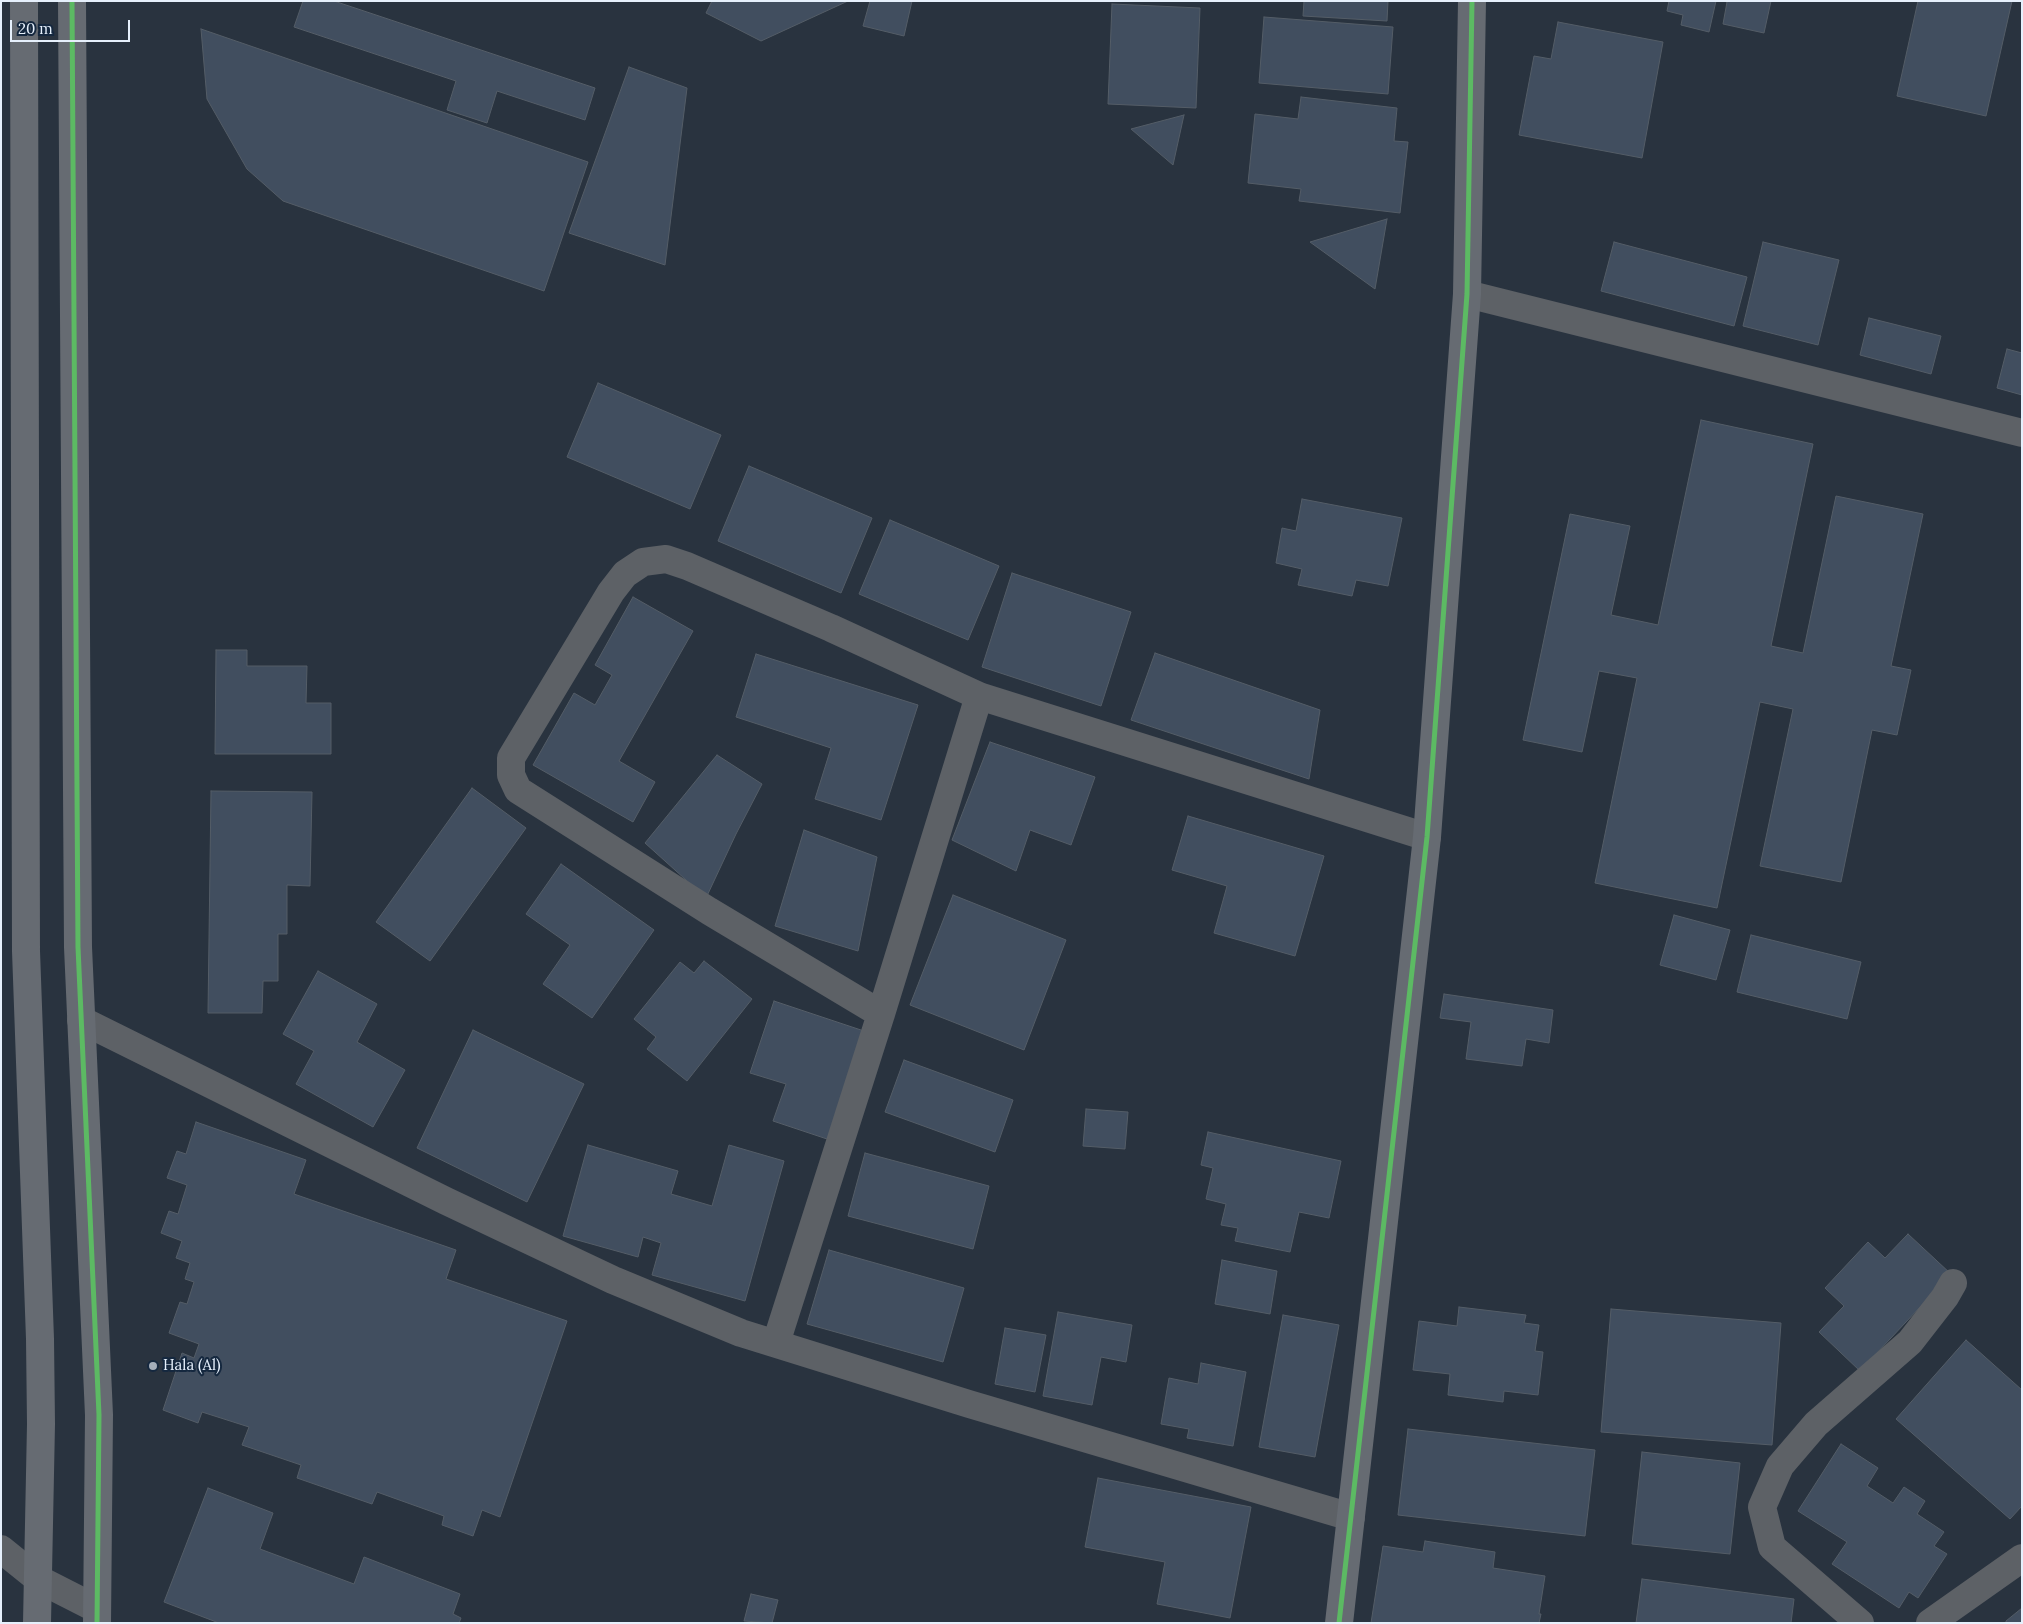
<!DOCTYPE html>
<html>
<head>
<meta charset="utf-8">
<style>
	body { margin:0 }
	#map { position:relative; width:2023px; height:1624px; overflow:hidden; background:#29333f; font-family:Lora,serif }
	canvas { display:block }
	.frame { position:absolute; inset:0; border:2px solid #e6f0fc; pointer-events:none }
	.scale { position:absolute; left:10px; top:20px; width:120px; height:22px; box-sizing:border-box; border:2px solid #e6f0fc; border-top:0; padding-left:6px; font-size:15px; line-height:18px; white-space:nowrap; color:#e6f0fc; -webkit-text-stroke:4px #15283f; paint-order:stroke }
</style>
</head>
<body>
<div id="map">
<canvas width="2023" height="1624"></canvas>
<div class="frame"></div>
<div class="scale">20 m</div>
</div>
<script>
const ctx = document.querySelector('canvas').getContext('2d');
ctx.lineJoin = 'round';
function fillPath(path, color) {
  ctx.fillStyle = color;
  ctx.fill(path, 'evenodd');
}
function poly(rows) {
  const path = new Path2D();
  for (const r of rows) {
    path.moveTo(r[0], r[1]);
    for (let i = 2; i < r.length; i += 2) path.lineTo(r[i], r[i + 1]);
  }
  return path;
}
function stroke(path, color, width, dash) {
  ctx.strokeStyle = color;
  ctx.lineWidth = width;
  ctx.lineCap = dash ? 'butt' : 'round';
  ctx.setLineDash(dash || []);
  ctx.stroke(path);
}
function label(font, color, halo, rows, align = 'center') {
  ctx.font = font + ' Lora,serif';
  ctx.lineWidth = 4;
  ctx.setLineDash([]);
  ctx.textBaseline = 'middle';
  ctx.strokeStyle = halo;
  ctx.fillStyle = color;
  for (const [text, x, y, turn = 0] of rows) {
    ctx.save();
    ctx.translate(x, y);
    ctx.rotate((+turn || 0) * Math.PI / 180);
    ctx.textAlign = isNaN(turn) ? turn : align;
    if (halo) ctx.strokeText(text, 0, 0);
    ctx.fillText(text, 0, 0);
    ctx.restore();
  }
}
const building = poly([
	[303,1,334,1,595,88,585,120,497,91,487,123,447,110,456,81,294,27,303,1],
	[712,1,848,1,761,41,706,13,712,1],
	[870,1,912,1,904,36,863,26,870,1],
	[1304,1,1388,1,1387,21,1303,16,1304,1],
	[1669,1,1716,1,1709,32,1681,25,1683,15,1667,11,1669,1],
	[1724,1,1771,1,1764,33,1723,24,1727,2,1724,1],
	[1918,1,2012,1,1986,116,1897,96,1918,1],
	[1112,4,1200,8,1196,108,1108,104,1112,4],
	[1264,17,1393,27,1388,94,1259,83,1264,17],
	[1558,22,1663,42,1642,158,1519,135,1534,56,1551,59,1558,22],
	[201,29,588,162,544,291,283,201,247,169,207,99,201,29],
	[629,67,687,88,665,265,569,233,629,67],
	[1301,97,1397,108,1394,141,1408,142,1400,213,1299,201,1301,189,1248,183,1255,114,1298,119,1301,97],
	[1184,115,1173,165,1131,129,1184,115],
	[1387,219,1375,289,1310,242,1387,219],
	[1614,242,1747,277,1734,326,1601,291,1614,242],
	[1763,242,1839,260,1818,345,1743,326,1763,242],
	[1869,318,1941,336,1931,374,1860,355,1869,318],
	[2007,349,2022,353,2022,395,1997,388,2007,349],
	[598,383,721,435,690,509,567,457,598,383],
	[1701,420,1813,444,1771,646,1803,653,1836,496,1923,514,1891,666,1911,670,1897,735,1872,730,1841,882,1760,866,1793,709,1760,702,1717,908,1595,883,1637,678,1599,671,1582,752,1523,740,1570,514,1630,526,1611,615,1658,625,1701,420],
	[749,466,872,518,841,593,718,541,749,466],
	[1302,499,1402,518,1388,586,1356,580,1352,596,1298,585,1302,569,1276,563,1282,528,1296,531,1302,499],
	[890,520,999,566,968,640,859,594,890,520],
	[1012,573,1131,612,1101,706,982,667,1012,573],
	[633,597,693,631,619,761,655,782,633,822,533,765,574,693,595,705,612,675,595,665,633,597],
	[216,650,247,650,247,666,307,666,306,703,331,703,331,754,215,754,216,650],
	[1155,653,1320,710,1309,779,1131,720,1155,653],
	[756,654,918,705,881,820,815,799,831,748,736,717,756,654],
	[990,742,1095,777,1071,845,1030,830,1016,871,952,840,990,742],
	[717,755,762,784,736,834,706,898,645,843,717,755],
	[472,788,526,828,430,961,376,922,472,788],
	[211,791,312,792,310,886,287,885,287,934,278,934,278,981,263,981,262,1013,208,1013,211,791],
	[1188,816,1324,856,1295,956,1214,933,1227,886,1172,870,1188,816],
	[804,830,877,857,858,951,775,926,804,830],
	[561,864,654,930,592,1018,543,984,570,945,526,914,561,864],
	[953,895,1066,940,1024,1050,910,1005,953,895],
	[1674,915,1730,930,1716,980,1660,965,1674,915],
	[1751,935,1861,962,1847,1019,1737,992,1751,935],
	[704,961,752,999,687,1081,647,1049,656,1037,634,1019,680,962,694,973,704,961],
	[318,971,377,1004,357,1042,405,1070,373,1127,296,1084,314,1051,283,1034,318,971],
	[1444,994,1553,1010,1549,1043,1526,1039,1522,1066,1466,1059,1471,1022,1440,1018,1444,994],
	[774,1001,867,1032,830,1140,773,1121,786,1084,750,1073,774,1001],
	[473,1030,584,1084,527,1202,417,1148,473,1030],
	[904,1060,1013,1100,995,1152,885,1112,904,1060],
	[1086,1109,1128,1112,1125,1149,1083,1146,1086,1109],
	[196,1122,306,1160,294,1194,456,1250,446,1279,567,1321,500,1517,482,1510,473,1536,442,1525,444,1516,377,1492,372,1504,297,1478,301,1465,242,1445,249,1427,202,1412,198,1423,163,1410,182,1353,194,1358,199,1344,169,1333,180,1302,187,1304,194,1282,185,1279,190,1263,176,1258,182,1241,161,1233,169,1211,178,1214,187,1185,167,1178,177,1151,186,1154,196,1122],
	[1208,1132,1341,1161,1329,1218,1299,1212,1290,1252,1235,1241,1238,1228,1221,1225,1226,1204,1206,1199,1213,1168,1201,1165,1208,1132],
	[588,1145,678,1171,671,1194,712,1206,729,1145,784,1161,745,1301,652,1275,661,1243,643,1237,638,1257,563,1236,588,1145],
	[865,1153,989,1186,973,1249,848,1216,865,1153],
	[1908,1234,1951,1274,1860,1371,1819,1332,1844,1306,1825,1288,1868,1242,1885,1258,1908,1234],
	[829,1250,964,1288,943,1362,807,1324,829,1250],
	[1222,1260,1277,1271,1270,1314,1215,1304,1222,1260],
	[1459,1307,1526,1315,1524,1323,1539,1325,1535,1351,1543,1352,1538,1395,1504,1391,1503,1402,1448,1395,1450,1374,1413,1370,1419,1321,1457,1326,1459,1307],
	[1611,1309,1781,1323,1772,1445,1601,1432,1611,1309],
	[1058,1312,1132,1325,1126,1362,1101,1357,1092,1405,1043,1396,1058,1312],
	[1283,1315,1339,1325,1315,1457,1259,1447,1283,1315],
	[1005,1328,1046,1335,1035,1392,995,1384,1005,1328],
	[1966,1340,2022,1390,2022,1506,2010,1519,1896,1419,1966,1340],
	[1201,1363,1246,1372,1233,1446,1187,1438,1189,1429,1161,1424,1169,1378,1198,1384,1201,1363],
	[1408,1429,1595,1450,1585,1536,1398,1515,1408,1429],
	[1841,1444,1878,1468,1867,1486,1893,1503,1904,1487,1925,1501,1917,1514,1944,1532,1934,1546,1947,1554,1918,1598,1909,1592,1899,1608,1832,1564,1847,1542,1798,1511,1841,1444],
	[1642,1452,1740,1463,1730,1554,1632,1544,1642,1452],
	[1098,1478,1251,1507,1230,1618,1157,1604,1165,1562,1085,1547,1098,1478],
	[208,1488,273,1513,260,1549,354,1584,364,1557,460,1594,453,1614,461,1618,459,1623,219,1623,164,1602,208,1488],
	[1425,1541,1495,1552,1493,1568,1545,1576,1539,1614,1541,1614,1539,1623,1371,1623,1383,1546,1423,1552,1425,1541],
	[1642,1579,1794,1599,1791,1623,1636,1623,1642,1579],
	[751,1594,778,1600,772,1623,744,1621,751,1594],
	[2022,1608,2022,1623,2006,1623,2006,1621,2022,1608]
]);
const street = poly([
	[1467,294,2022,433],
	[881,1014,709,911,518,790,511,775,511,758,611,592,625,574,643,562,666,559,687,566,831,628,979,696,1427,837],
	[81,1020,446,1201,613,1280,741,1333,969,1404,1351,1517],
	[776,1343,881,1014,979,696],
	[1,1549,38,1579,97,1609],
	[1860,1623,1772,1547,1762,1507,1780,1466,1816,1424,1910,1342,1945,1297,1953,1283],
	[1930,1623,2022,1558]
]);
const secondary = poly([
	[24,1,26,951,40,1339,41,1424,37,1623],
	[72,1,78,947,99,1415,97,1623],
	[1339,1623,1427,837,1467,294,1472,1]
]);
const cycleway = poly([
	[72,1,78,947,99,1415,97,1623],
	[1339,1623,1427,837,1467,294,1472,1]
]);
const markers = [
	[153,1366,5,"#a4aeba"]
];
const poiNames = [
	["Hala (Al)",163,1366]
];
fillPath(building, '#414e5f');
stroke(building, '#545d67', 1);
stroke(street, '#5d6166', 28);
stroke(secondary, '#666b72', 28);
stroke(cycleway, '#5cba63', 5);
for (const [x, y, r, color] of markers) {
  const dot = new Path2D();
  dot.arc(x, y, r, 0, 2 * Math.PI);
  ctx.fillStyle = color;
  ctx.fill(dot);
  stroke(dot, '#15283f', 2);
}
label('15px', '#e6f0fc', '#15283f', poiNames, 'left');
</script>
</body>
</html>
